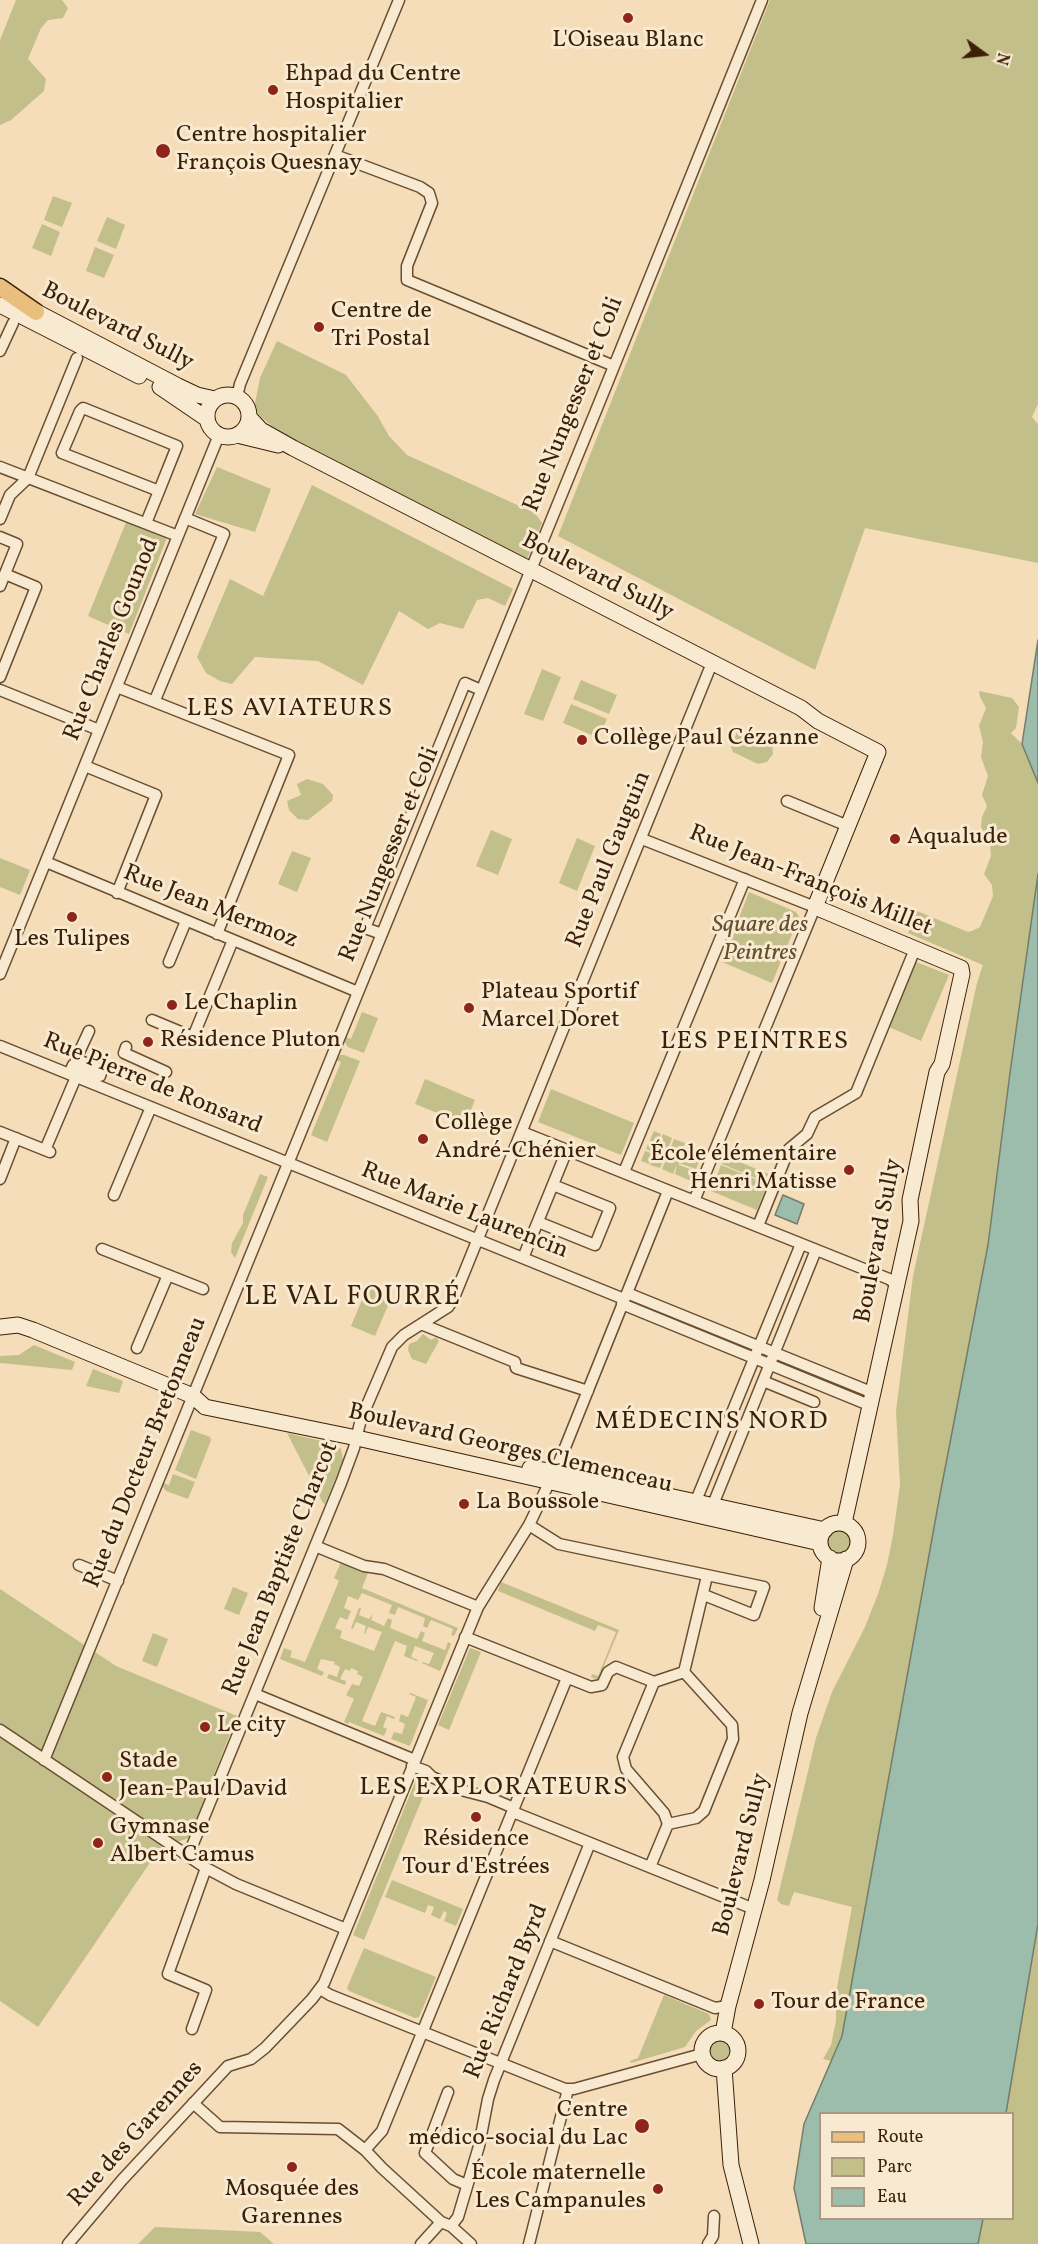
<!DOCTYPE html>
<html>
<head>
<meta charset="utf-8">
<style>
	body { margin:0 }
	#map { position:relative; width:1038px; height:2244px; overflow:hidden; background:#f4ddb8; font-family:Vollkorn,serif }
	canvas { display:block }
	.legend { position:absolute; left:819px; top:2112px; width:195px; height:108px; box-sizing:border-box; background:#f8e9d1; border:2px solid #ac9880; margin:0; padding:8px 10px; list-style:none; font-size:18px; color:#3b1f06 }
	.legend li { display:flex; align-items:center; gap:12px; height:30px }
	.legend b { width:30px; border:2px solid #ac9880 }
	.north { position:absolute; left:954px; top:24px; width:60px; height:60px; -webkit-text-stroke:4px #f8e9d1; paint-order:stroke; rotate:105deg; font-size:16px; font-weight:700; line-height:24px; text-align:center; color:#3b1f06 }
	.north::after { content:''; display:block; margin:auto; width:21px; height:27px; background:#3b1f06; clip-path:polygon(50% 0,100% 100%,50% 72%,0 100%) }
</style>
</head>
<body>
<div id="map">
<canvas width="1038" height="2244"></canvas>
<ul class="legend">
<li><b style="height:8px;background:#eabe7c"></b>Route</li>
<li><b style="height:16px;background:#c2bf8a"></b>Parc</li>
<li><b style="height:16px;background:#9cbcac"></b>Eau</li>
</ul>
<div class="north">N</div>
</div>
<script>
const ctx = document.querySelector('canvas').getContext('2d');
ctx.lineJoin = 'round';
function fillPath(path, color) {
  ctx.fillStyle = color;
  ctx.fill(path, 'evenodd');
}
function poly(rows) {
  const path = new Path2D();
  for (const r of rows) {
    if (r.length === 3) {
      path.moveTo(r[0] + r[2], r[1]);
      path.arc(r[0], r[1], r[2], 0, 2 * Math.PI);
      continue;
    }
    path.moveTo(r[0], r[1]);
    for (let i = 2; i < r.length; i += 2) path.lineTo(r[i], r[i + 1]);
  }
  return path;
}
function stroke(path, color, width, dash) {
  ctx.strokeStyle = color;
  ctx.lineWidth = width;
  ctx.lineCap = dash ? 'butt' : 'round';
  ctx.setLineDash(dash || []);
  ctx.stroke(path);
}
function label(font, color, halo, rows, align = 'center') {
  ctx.font = font + ' Vollkorn,serif';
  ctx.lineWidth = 6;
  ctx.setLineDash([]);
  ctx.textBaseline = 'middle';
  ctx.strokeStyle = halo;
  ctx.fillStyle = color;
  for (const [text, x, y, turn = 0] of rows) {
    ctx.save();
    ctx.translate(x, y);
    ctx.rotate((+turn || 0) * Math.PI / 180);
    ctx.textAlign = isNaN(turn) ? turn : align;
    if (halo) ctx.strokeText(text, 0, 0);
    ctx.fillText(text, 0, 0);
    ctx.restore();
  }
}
const green = poly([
	[16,0,62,0,68,8,63,18,48,20,41,28,28,59,46,79,44,91,11,120,0,125,0,40],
	[770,0,1038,0,1038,404,1032,417,1038,424,1038,563,865,528,815,670,558,536],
	[53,196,72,203,62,227,44,220],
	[107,217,125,225,116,249,97,241],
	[42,224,60,232,51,256,32,248],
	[95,247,114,255,104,278,86,271],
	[277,341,346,375,377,415,389,436,407,455,535,513,542,523,527,559,281,434,260,416,254,408,260,378],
	[217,467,271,489,255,532,195,514],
	[312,485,513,589,505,606,488,598,477,600,463,629,440,623,428,629,399,611,363,685,318,661,255,657,232,684,220,681,206,673,197,657,230,579,263,596],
	[127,520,168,535,129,634,88,616],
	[542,669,561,677,543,721,524,714],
	[581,680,617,695,609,714,573,699],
	[979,691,1012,698,1019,707,1016,728,1011,733,1022,744,1038,783,1038,874,1010,1073,988,1245,939,1500,842,2036,831,2061,823,2059,831,2045,836,2021,836,1993,852,1907,794,1892,789,1906,781,1904,777,1900,816,1738,832,1692,865,1627,878,1594,887,1565,893,1535,900,1485,896,1411,913,1276,977,983,983,965,908,933,917,911,968,932,972,931,980,927,993,896,992,885,984,874,991,856,990,842,981,827,982,817,987,806,982,795,988,776,981,757,983,742,979,726,986,708,980,697],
	[571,704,607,719,599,738,563,723],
	[745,731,767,739,772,744,773,754,767,762,758,764,733,752,731,747,737,732],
	[307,779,323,784,333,795,332,801,308,820,298,819,289,810,287,801,301,795,297,784],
	[491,830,512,839,498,875,476,866],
	[577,838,595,846,577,891,559,883],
	[292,851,311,858,297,892,278,884],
	[0,858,30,870,20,895,0,887],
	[749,892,796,912,799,917,772,983,722,962],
	[916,962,949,975,921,1041,889,1027],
	[362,1012,378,1018,364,1053,348,1047,344,1041,345,1037,351,1039],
	[340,1055,344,1055,360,1061,327,1142,311,1135,341,1062,336,1060],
	[425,1079,475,1100,465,1124,415,1104],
	[551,1089,634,1123,621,1155,538,1122],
	[654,1131,661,1134,654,1152,663,1134,672,1138,665,1156,667,1157,674,1139,685,1143,678,1161,679,1162,687,1144,703,1151,696,1169,679,1163,679,1165,695,1171,691,1181,675,1174,677,1164,673,1174,662,1169,666,1160,664,1159,660,1168,650,1165,654,1155,649,1164,641,1161,645,1151,653,1154,653,1152,646,1149],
	[725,1156,771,1175,768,1183,722,1164],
	[721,1165,767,1184,757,1210,711,1191],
	[260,1174,268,1177,235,1258,234,1257,231,1252,232,1243,243,1223,243,1215],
	[368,1286,392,1296,375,1336,351,1326],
	[423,1334,431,1340,436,1337,439,1341,426,1364,412,1359,408,1350,409,1344,417,1341],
	[34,1345,75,1362,72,1370,0,1363,0,1356,19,1355],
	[93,1369,123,1381,119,1393,86,1386],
	[191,1430,210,1437,211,1440,196,1479,175,1470],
	[287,1433,335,1444,341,1449,343,1460,325,1504,323,1503],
	[173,1474,195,1482,188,1499,166,1491,163,1487,163,1483,169,1485],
	[841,1541,13],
	[341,1562,368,1573,362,1588,458,1628,454,1636,451,1635,453,1629,431,1620,427,1628,423,1626,425,1618,398,1607,395,1615,389,1613,392,1605,362,1593,358,1600,348,1596,344,1608,351,1611,347,1620,340,1617,335,1628,342,1631,340,1638,374,1651,382,1632,368,1627,365,1634,364,1633,366,1626,356,1622,353,1629,351,1628,359,1608,361,1608,359,1615,369,1619,373,1614,371,1620,384,1626,388,1618,392,1620,390,1628,417,1639,421,1631,425,1633,422,1641,445,1650,448,1642,451,1644,440,1671,422,1663,422,1662,429,1664,434,1653,415,1646,411,1657,418,1660,417,1661,404,1656,407,1646,395,1641,362,1721,375,1726,381,1712,395,1717,394,1719,387,1716,383,1727,387,1729,384,1736,349,1722,348,1724,344,1722,354,1699,346,1695,352,1684,359,1686,363,1677,357,1674,358,1671,351,1668,350,1671,345,1669,340,1679,346,1681,345,1685,327,1678,329,1674,337,1677,340,1667,334,1664,335,1662,321,1659,317,1669,324,1672,322,1676,280,1659,284,1648,292,1651,290,1657,305,1662,339,1581,334,1578],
	[501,1582,619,1630,598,1680,591,1677,592,1674,598,1676,616,1632,598,1625,595,1631,498,1591],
	[233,1587,248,1593,239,1615,224,1609],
	[0,1589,116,1666,237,1716,189,1838,160,1848,38,2027,0,2001],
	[153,1633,168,1639,157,1667,142,1661],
	[470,1648,481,1652,449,1730,438,1725],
	[410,1693,428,1700,410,1746,391,1739,394,1732,402,1734,405,1724,399,1721,401,1714,408,1717,416,1697,409,1694],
	[417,1777,429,1782,364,1940,353,1935],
	[392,1880,463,1909,456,1926,444,1921,447,1913,444,1911,440,1919,431,1915,434,1907,428,1905,425,1913,385,1897],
	[1038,1924,1038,2244,978,2244,983,2219,1012,2218,1012,2114,1006,2113],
	[364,1948,436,1977,419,2017,415,2018,349,1991,347,1988],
	[664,1995,709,2014,711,2020,696,2031,685,2047,631,2063,630,2061,638,2058],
	[719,2051,13],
	[155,2227,260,2232,274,2244,138,2244]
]);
const water = poly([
	[1038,640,1038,783,1022,744,1038,640],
	[1038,874,1038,1924,1006,2113,820,2114,820,2218,983,2219,978,2244,806,2244,794,2188,804,2124,842,2036,939,1500,988,1245,1010,1073,1038,874],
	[783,1195,804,1204,797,1224,775,1215,783,1195]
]);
const street = poly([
	[335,155,420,187,429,193,432,203,407,266,407,280,614,366],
	[0,351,13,323],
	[237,397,240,384,399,0],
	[0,467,178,536],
	[0,519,10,495,28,478,77,358],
	[146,523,159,491,177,446,83,408,80,411,62,453,159,491],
	[0,537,17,544,0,586],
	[0,677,36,587,5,574],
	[117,687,289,755,217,934],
	[0,690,99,730],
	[155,700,224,534,185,518],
	[85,766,156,795,117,893],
	[787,801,848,826],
	[642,839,815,907,694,1201],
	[46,862,358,992],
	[382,934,365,928,465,683,481,690],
	[169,962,186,921],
	[0,974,219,435],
	[152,1020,193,1037,233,940],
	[0,1046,624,1299],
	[126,1047,124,1053,166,1072],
	[69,1074,73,1065,100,1076,102,1070,76,1059,89,1031],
	[0,1132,50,1152],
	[522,1132,889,1279,893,1282,895,1288],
	[45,1150,76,1077],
	[624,1172,745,879],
	[0,1179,16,1138],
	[114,1195,151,1107],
	[538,1222,595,1245,610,1208,553,1185],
	[758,1226,789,1149,807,1134,815,1117,856,1093,915,949],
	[102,1249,203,1289],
	[523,1258,567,1150],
	[627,1293,871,1392],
	[622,1304,869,1405],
	[421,1324,515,1362,516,1368,588,1391],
	[137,1348,168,1275],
	[763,1381,814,1402],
	[693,1508,801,1244],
	[710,1512,816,1250],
	[529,1525,559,1544,764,1587,754,1615,704,1595],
	[315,1546,364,1566,384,1569,478,1607],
	[79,1565,118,1581],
	[465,1637,591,1687,602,1685,608,1672,616,1667,654,1682],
	[684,1672,707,1576],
	[255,1694,415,1760],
	[0,1730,206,1868,236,1884,346,1929],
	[44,1760,604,391,762,0],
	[412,1766,426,1771,432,1777,461,1790,488,1797,514,1808],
	[513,1812,754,1909],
	[668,1824,696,1818,704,1811,733,1739,732,1725,684,1672],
	[188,1856,341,1483,354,1448,361,1419,392,1347,404,1335,448,1307,453,1300,712,663],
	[650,1867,668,1824,664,1813,626,1769,623,1757,654,1682,684,1672],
	[550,1941,715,2008,728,2006],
	[320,1989,330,1995,565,2089,574,2089,702,2054],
	[192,2029,206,1990,168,1974,206,1868],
	[448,2092,425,2153,453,2179,467,2185],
	[193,2103,220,2127,338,2129,365,2150,382,2168,441,2222,451,2226,471,2244],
	[365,2150,382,2131,567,1678],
	[451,2226,458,2217,479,2146,488,2099,494,2080,590,1843],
	[68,2244,122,2180,228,2066,251,2059,265,2048,312,1999,324,1983,478,1607,529,1525,560,1460,668,1191],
	[421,2244,441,2222],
	[529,2244,568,2089],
	[708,2244,713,2236,714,2216]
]);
const secondary = poly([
	[0,305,139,376],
	[27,307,178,386,197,395,215,399],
	[160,387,207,419],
	[228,416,21],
	[249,417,261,430,293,448,801,708,818,721,878,752,815,907,961,968,962,974,942,1064,937,1072,927,1119,910,1200,911,1221,844,1523],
	[237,435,278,445],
	[0,1327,18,1325,33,1330,193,1396,205,1407,357,1438,820,1543],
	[530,1468,572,1475,825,1530],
	[839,1542,19],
	[822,1608,830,1558],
	[723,2033,728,2006,762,1880,800,1713,846,1559],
	[720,2051,18],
	[724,2068,731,2165,751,2244]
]);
const primary = poly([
	[0,287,36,312]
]);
const markers = [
	[628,18,6,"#8f2418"],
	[273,90,6,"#8f2418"],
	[163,151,8,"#8f2418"],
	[319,327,6,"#8f2418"],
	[582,740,6,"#8f2418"],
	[895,839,6,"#8f2418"],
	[72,917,6,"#8f2418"],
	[172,1005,6,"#8f2418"],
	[469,1008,6,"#8f2418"],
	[148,1042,6,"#8f2418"],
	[423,1139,6,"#8f2418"],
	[849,1170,6,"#8f2418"],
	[464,1504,6,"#8f2418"],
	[205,1727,6,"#8f2418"],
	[107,1777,6,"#8f2418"],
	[476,1817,6,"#8f2418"],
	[98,1843,6,"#8f2418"],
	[759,2004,6,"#8f2418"],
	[642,2126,8,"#8f2418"],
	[292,2167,6,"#8f2418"],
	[658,2189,6,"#8f2418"]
];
const poiNames = [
	["L'Oiseau Blanc",628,42,"center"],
	["Ehpad du Centre",285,76],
	["Hospitalier",285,104],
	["Centre hospitalier",176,137],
	["François Quesnay",176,165],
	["Centre de",331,313],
	["Tri Postal",331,341],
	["Collège Paul Cézanne",594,740],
	["Aqualude",907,839],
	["Les Tulipes",72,941,"center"],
	["Plateau Sportif",481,994],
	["Marcel Doret",481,1022],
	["Le Chaplin",184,1005],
	["Résidence Pluton",160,1042],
	["Collège",435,1125],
	["André-Chénier",435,1153],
	["École élémentaire",837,1156,"right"],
	["Henri Matisse",837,1184,"right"],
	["La Boussole",476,1504],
	["Le city",217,1727],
	["Stade",119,1763],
	["Jean-Paul David",119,1791],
	["Gymnase",110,1829],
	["Albert Camus",110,1857],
	["Résidence",476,1841,"center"],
	["Tour d'Estrées",476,1869,"center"],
	["Tour de France",771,2004],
	["Centre",628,2112,"right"],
	["médico-social du Lac",628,2140,"right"],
	["École maternelle",646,2175,"right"],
	["Les Campanules",646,2203,"right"],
	["Mosquée des",292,2191,"center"],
	["Garennes",292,2219,"center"]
];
const streetNames = [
	["Boulevard Sully",117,328,27],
	["Rue Nungesser et Coli",575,405,-68],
	["Boulevard Sully",597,578,27],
	["Rue Charles Gounod",113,640,-68],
	["Rue Nungesser et Coli",391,855,-68],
	["Rue Paul Gauguin",610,860,-68],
	["Rue Jean-François Millet",810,882,22],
	["Rue Jean Mermoz",210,908,22],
	["Rue Pierre de Ronsard",152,1085,22],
	["Rue Marie Laurencin",464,1212,22],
	["Boulevard Sully",880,1241,-79],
	["Boulevard Georges Clemenceau",510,1450,13],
	["Rue du Docteur Bretonneau",147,1453,-68],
	["Rue Jean Baptiste Charcot",282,1569,-68],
	["Boulevard Sully",743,1855,-76],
	["Rue Richard Byrd",508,1992,-68],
	["Rue des Garennes",137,2135,-48]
];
const parkNames = [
	["Square des",760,927],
	["Peintres",760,955]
];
const neighbourhoodNames = [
	["LES AVIATEURS",290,710],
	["LES PEINTRES",755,1043],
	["MÉDECINS NORD",712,1423],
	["LES EXPLORATEURS",494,1789]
];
const quarterNames = [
	["LE VAL FOURRÉ",353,1299]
];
fillPath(green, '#c2bf8a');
fillPath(water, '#9cbcac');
stroke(water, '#757d6a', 1.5);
stroke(street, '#694e32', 13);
stroke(secondary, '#3b1f06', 17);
stroke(primary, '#3b1f06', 19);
stroke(street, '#f8e9d1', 10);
stroke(secondary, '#f8e9d1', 15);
stroke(primary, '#eabe7c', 16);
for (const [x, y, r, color] of markers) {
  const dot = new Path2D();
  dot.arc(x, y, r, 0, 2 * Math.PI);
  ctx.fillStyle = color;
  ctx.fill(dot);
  stroke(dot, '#f8e9d1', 2);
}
label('24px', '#3b1f06', '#f8e9d1', poiNames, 'left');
label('24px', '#3b1f06', '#f8e9d1', streetNames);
label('italic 24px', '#644f2e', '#f8e9d1', parkNames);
ctx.letterSpacing = '1.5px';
label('26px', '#3b1f06', '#f8e9d1', neighbourhoodNames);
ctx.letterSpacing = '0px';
ctx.letterSpacing = '1.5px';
label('27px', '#3b1f06', '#f8e9d1', quarterNames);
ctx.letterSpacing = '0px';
</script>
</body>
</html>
